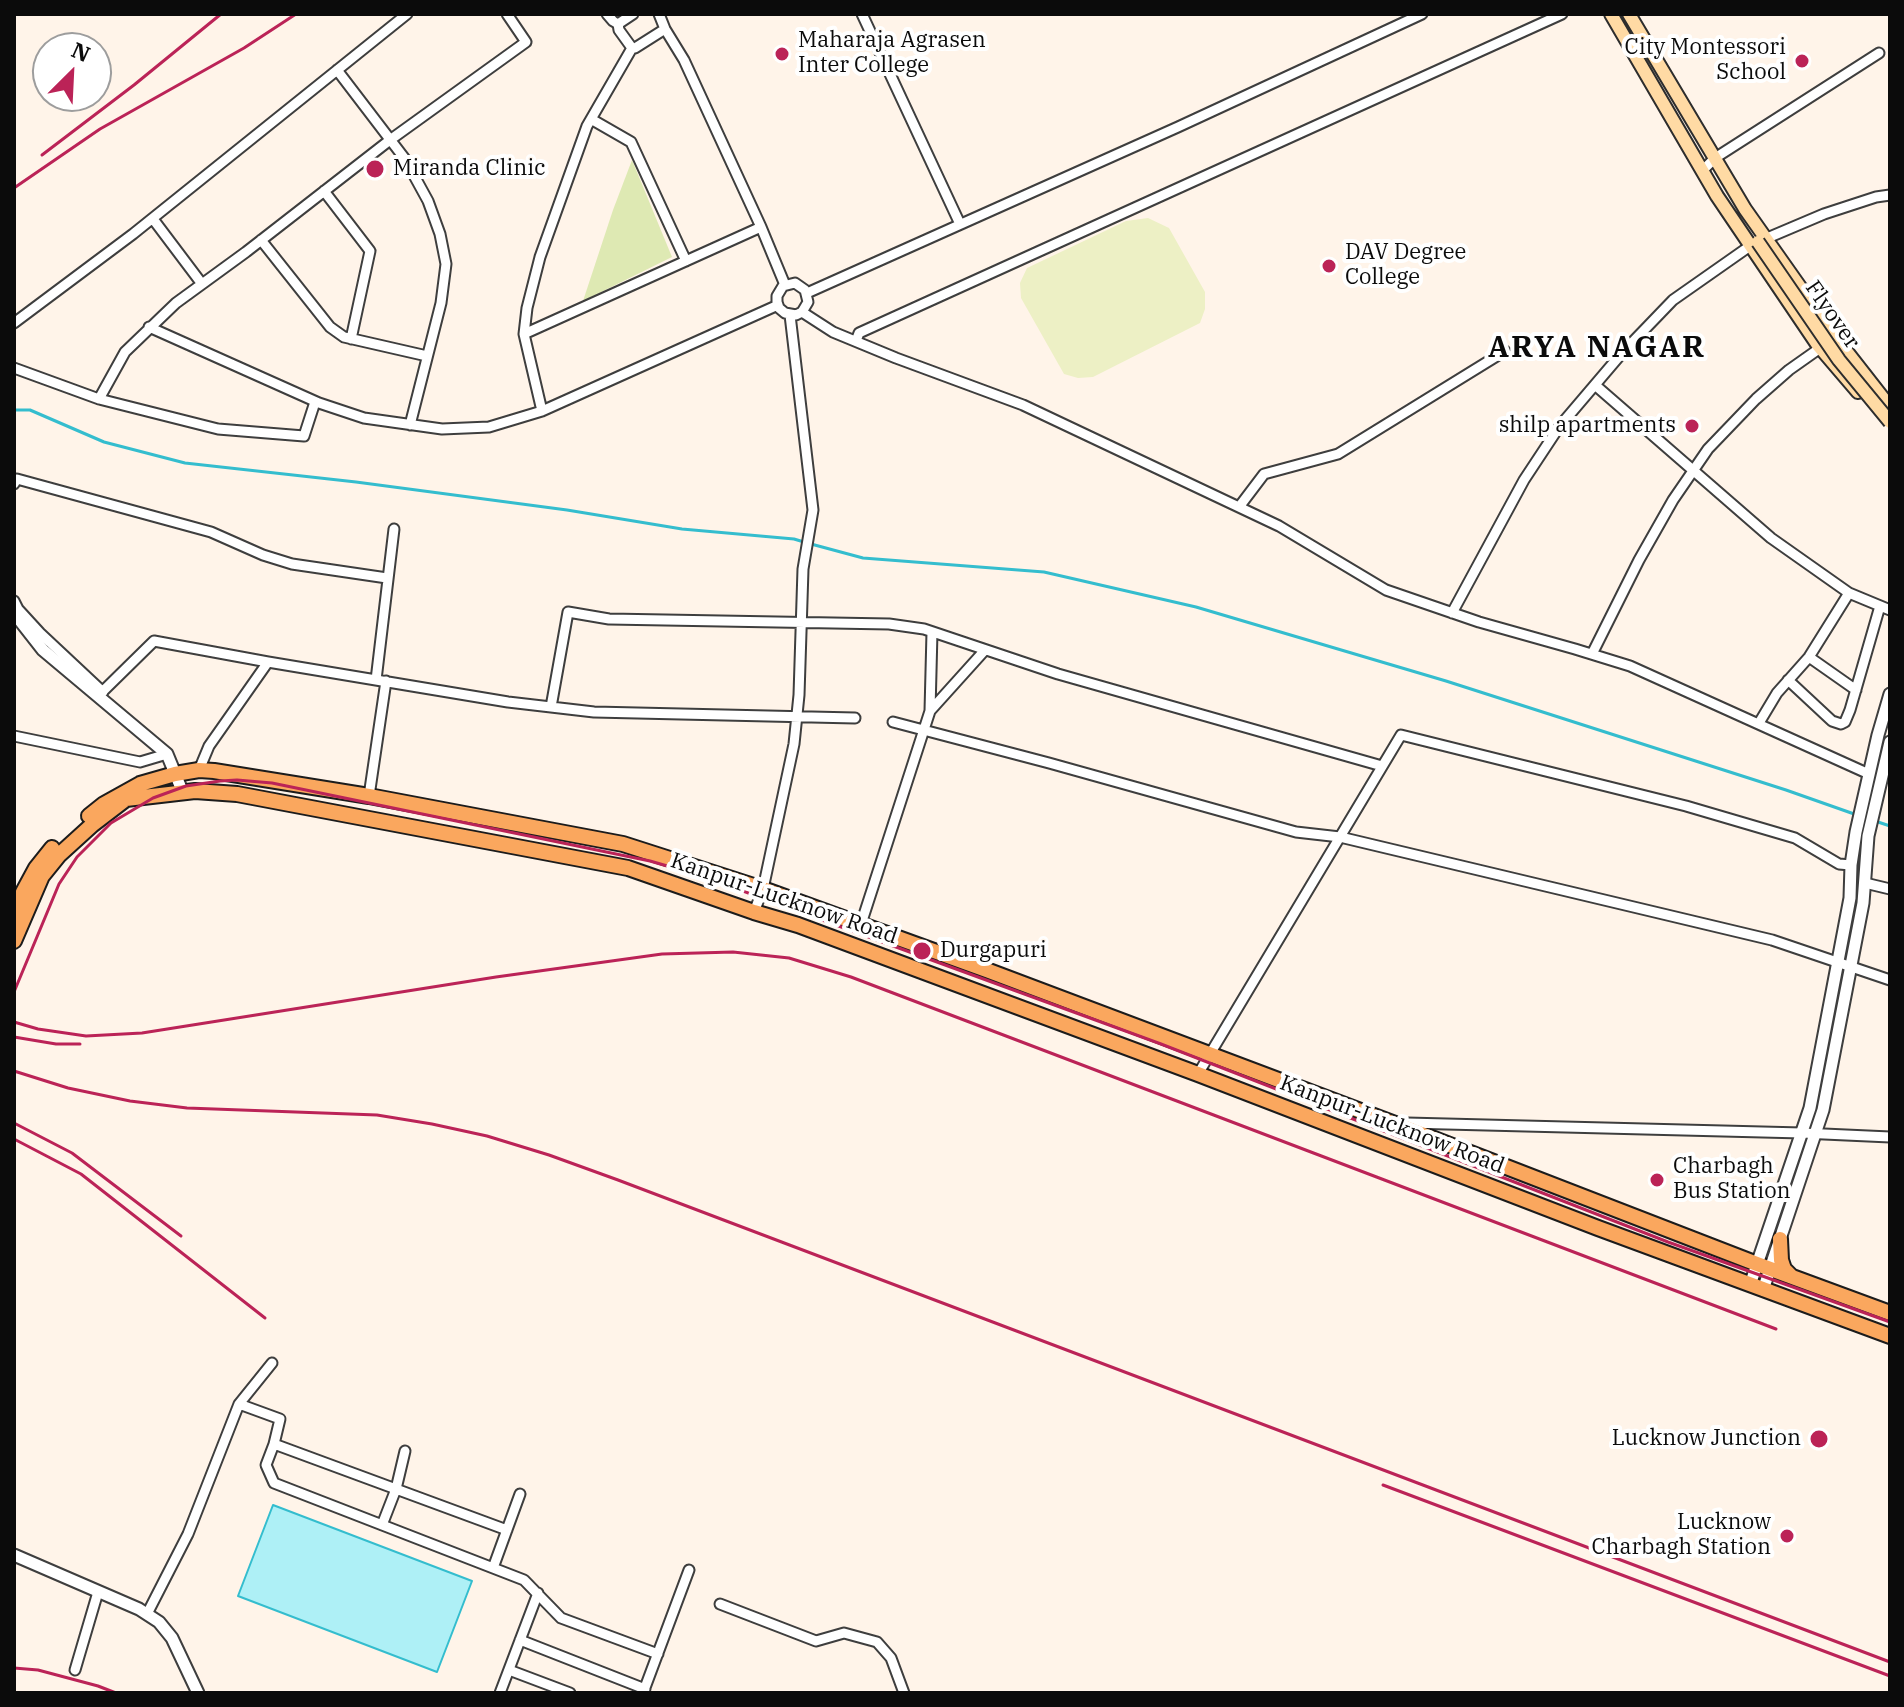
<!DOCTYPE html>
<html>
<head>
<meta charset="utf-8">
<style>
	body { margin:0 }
	#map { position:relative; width:1904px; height:1707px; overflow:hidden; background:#fff4e9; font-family:"IBM Plex Serif",serif }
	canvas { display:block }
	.frame { position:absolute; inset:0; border:16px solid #0b0b0b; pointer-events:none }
	.north { position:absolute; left:32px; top:32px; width:80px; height:80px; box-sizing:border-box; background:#fff; border:2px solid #9d9d9d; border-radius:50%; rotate:24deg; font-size:22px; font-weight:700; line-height:32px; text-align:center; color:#0b0b0b }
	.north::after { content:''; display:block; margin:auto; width:28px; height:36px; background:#bb2357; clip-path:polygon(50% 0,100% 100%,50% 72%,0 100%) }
</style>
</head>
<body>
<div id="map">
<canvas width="1904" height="1707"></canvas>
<div class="frame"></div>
<div class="north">N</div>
</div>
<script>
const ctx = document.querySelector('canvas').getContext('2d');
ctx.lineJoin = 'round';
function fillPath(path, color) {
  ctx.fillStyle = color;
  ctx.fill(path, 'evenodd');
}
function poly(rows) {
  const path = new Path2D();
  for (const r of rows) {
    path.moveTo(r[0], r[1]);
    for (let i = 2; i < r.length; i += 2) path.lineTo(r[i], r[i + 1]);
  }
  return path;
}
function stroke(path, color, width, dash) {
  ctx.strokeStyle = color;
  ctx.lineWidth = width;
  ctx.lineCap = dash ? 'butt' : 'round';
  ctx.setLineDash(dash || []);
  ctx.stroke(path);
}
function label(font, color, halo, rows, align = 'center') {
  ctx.font = font + ' "IBM Plex Serif",serif';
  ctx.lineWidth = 8;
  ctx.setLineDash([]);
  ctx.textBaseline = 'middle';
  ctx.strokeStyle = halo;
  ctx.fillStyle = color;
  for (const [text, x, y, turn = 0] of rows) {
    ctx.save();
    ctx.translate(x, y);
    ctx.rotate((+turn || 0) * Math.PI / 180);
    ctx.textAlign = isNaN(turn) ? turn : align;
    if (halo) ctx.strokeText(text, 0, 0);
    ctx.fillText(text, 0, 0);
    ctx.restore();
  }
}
const green = poly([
	[632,160,672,257,583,301,613,210]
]);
const pitch = poly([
	[1148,218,1169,228,1205,292,1205,309,1200,323,1093,377,1078,378,1064,374,1021,298,1020,283,1027,268,1126,221]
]);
const water = poly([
	[273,1505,472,1581,437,1672,238,1596,273,1505]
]);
const stream = poly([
	[14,410,30,410,104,442,185,463,356,482,567,510,682,529,794,539,804,542],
	[811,544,863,558,1044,572,1196,607,1446,681,1786,790,1857,815],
	[1875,821,1890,826]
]);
const minor = poly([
	[607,14,613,21,618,24,619,30,632,48],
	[659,14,665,29,684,60,761,227,785,285],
	[862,14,960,224],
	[618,24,633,14],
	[337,70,405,159,428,201,440,234,446,264,441,303,410,425],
	[591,119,631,142,686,261],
	[1702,171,1715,158,1879,53],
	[324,191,370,251,351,339],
	[153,219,202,284],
	[1765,239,1824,214,1876,197,1890,195],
	[261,240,330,327,344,337,427,356],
	[807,293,1178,127,1422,14],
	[802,312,808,302,805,290,795,283,783,286,777,296,777,302,779,308,785,313,796,315,802,312,833,332,896,358,1023,405,1279,526,1386,590,1479,622,1575,649,1630,666,1869,774],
	[14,323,133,234,407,14],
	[149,327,319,403,364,418,442,429,489,427,542,411,778,305],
	[524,334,761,227],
	[856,341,859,333,1562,14],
	[14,368,99,399,218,429,304,436,315,402],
	[1595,385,1771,538,1849,593,1890,610],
	[99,399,125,352,176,303,246,252,390,140,526,42,507,14],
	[542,411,524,334,527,308,540,257,587,126,632,48,635,48,665,29],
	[14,484,17,479,211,532,263,555,292,564,387,578],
	[1239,507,1264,474,1338,454,1505,351],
	[14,601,18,609,40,633,103,692],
	[1452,613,1524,480,1559,427,1622,353,1673,300,1750,246],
	[1592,654,1639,560,1673,500,1708,449,1756,399,1789,370,1823,346],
	[1809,657,1856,690],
	[376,680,394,529],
	[1788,680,1832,721,1841,724,1845,722,1850,710,1880,606],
	[98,696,154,641,268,662,508,702,594,712,855,718],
	[551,707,568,612,609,619,889,624,924,629,1058,674,1382,766],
	[930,711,985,650],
	[893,722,1049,763,1296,832,1340,837,1772,940,1890,980],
	[1759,723,1777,693,1809,657,1849,593],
	[14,736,140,762,167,754],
	[199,770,209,746,268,662],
	[369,796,386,681],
	[1865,883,1890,889],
	[754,912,763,889,794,744,799,695,803,569,813,510,790,315],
	[861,924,930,711,932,632],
	[1198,1074,1401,735,1686,806,1795,838,1839,864,1851,865],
	[1404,1126,1407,1123,1802,1133,1890,1137],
	[239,1404,280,1419,274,1444,266,1465,274,1483,524,1580,561,1618,658,1654],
	[274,1444,507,1530],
	[382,1525,396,1489,405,1451],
	[493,1568,520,1494],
	[720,1604,816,1641,844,1633,877,1642,891,1658,904,1693],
	[147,1614,188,1534,239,1404,272,1363],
	[520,1640,645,1689],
	[75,1670,98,1592],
	[509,1670,570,1693],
	[500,1693,538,1593],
	[643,1693,689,1570]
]);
const tertiary = poly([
	[14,613,43,650,167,754,183,793],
	[1750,1285,1810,1108,1850,898,1851,865,1856,832,1878,735,1890,694],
	[1763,1290,1823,1110,1863,903,1868,836,1890,742],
	[14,1555,139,1609,159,1622,172,1638,198,1693]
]);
const secondary = poly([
	[1611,14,1717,196,1817,344,1858,392],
	[1629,14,1745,209,1836,338,1890,407]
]);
const primary = poly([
	[89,816,104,804,140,784,175,774,199,770,214,771,369,796,623,844,763,889,989,971,1403,1127,1757,1264,1890,1313],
	[14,915,23,892,36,868,52,848],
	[14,941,42,876,59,855,92,825,126,799,195,791,237,794,628,868,754,912,798,925,1198,1074,1598,1228,1890,1336],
	[1780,1239,1781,1260,1784,1269,1791,1276]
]);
const rail = poly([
	[42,155,134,85,221,14],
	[14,188,100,129,244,48,296,14],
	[14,992,59,884,77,857,111,823,153,798,186,786,220,781,237,780,272,783,650,861,702,876,1161,1044,1668,1242,1890,1322],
	[14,1022,38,1029,86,1036,142,1033,496,977,662,954,733,952,789,958,851,977,1776,1329],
	[14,1037,56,1044,80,1044],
	[14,1071,68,1088,130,1101,187,1108,377,1115,432,1124,487,1136,549,1155,618,1180,1890,1662],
	[14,1123,72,1153,181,1236],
	[14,1139,81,1174,265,1318],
	[1383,1485,1890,1676],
	[14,1668,38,1670,98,1686,116,1693]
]);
const secondaryBridge = poly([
	[1758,242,1839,360,1890,422]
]);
const markers = [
	[782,54,8,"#bb2357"],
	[1802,61,8,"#bb2357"],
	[375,169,10,"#bb2357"],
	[1329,266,8,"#bb2357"],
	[1692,426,8,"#bb2357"],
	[922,951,10,"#bb2357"],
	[1657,1180,8,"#bb2357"],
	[1819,1439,10,"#bb2357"],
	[1787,1536,8,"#bb2357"]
];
const poiNames = [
	["Maharaja Agrasen",798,41],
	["Inter College",798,66],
	["City Montessori",1786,48,"right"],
	["School",1786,73,"right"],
	["Miranda Clinic",393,169],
	["DAV Degree",1345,253],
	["College",1345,278],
	["shilp apartments",1676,426,"right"],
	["Durgapuri",940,951],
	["Charbagh",1673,1167],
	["Bus Station",1673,1192],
	["Lucknow Junction",1801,1439,"right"],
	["Lucknow",1771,1523,"right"],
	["Charbagh Station",1771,1548,"right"]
];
const streetNames = [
	["Flyover",1832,315,55],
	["Kanpur-Lucknow Road",784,899,19],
	["Kanpur-Lucknow Road",1392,1125,21]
];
const districtNames = [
	["ARYA NAGAR",1597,348]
];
fillPath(green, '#dee9b3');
fillPath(pitch, '#edf0c5');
fillPath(water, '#aef0f6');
stroke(water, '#34bdce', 2);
stroke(stream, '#34bdce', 3);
stroke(minor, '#3e3e3e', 13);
stroke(tertiary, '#3e3e3e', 15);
stroke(secondary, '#2d2d2d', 16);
stroke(primary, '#1c1c1c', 18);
stroke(minor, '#fff', 9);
stroke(tertiary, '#fff', 11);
stroke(secondary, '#ffdaa4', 12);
stroke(primary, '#faa75e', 14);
stroke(rail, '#bb2357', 3);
stroke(secondaryBridge, '#2d2d2d', 16, []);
stroke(secondaryBridge, '#ffdaa4', 12);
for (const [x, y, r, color] of markers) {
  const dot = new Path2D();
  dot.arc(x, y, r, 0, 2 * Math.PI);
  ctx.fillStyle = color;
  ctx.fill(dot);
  stroke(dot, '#fff', 3);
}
label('22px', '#0b0b0b', '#fff', poiNames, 'left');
label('22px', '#0b0b0b', '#fff', streetNames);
ctx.letterSpacing = '2px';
label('bold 30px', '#0b0b0b', '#fff', districtNames);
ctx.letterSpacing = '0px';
</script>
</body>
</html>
